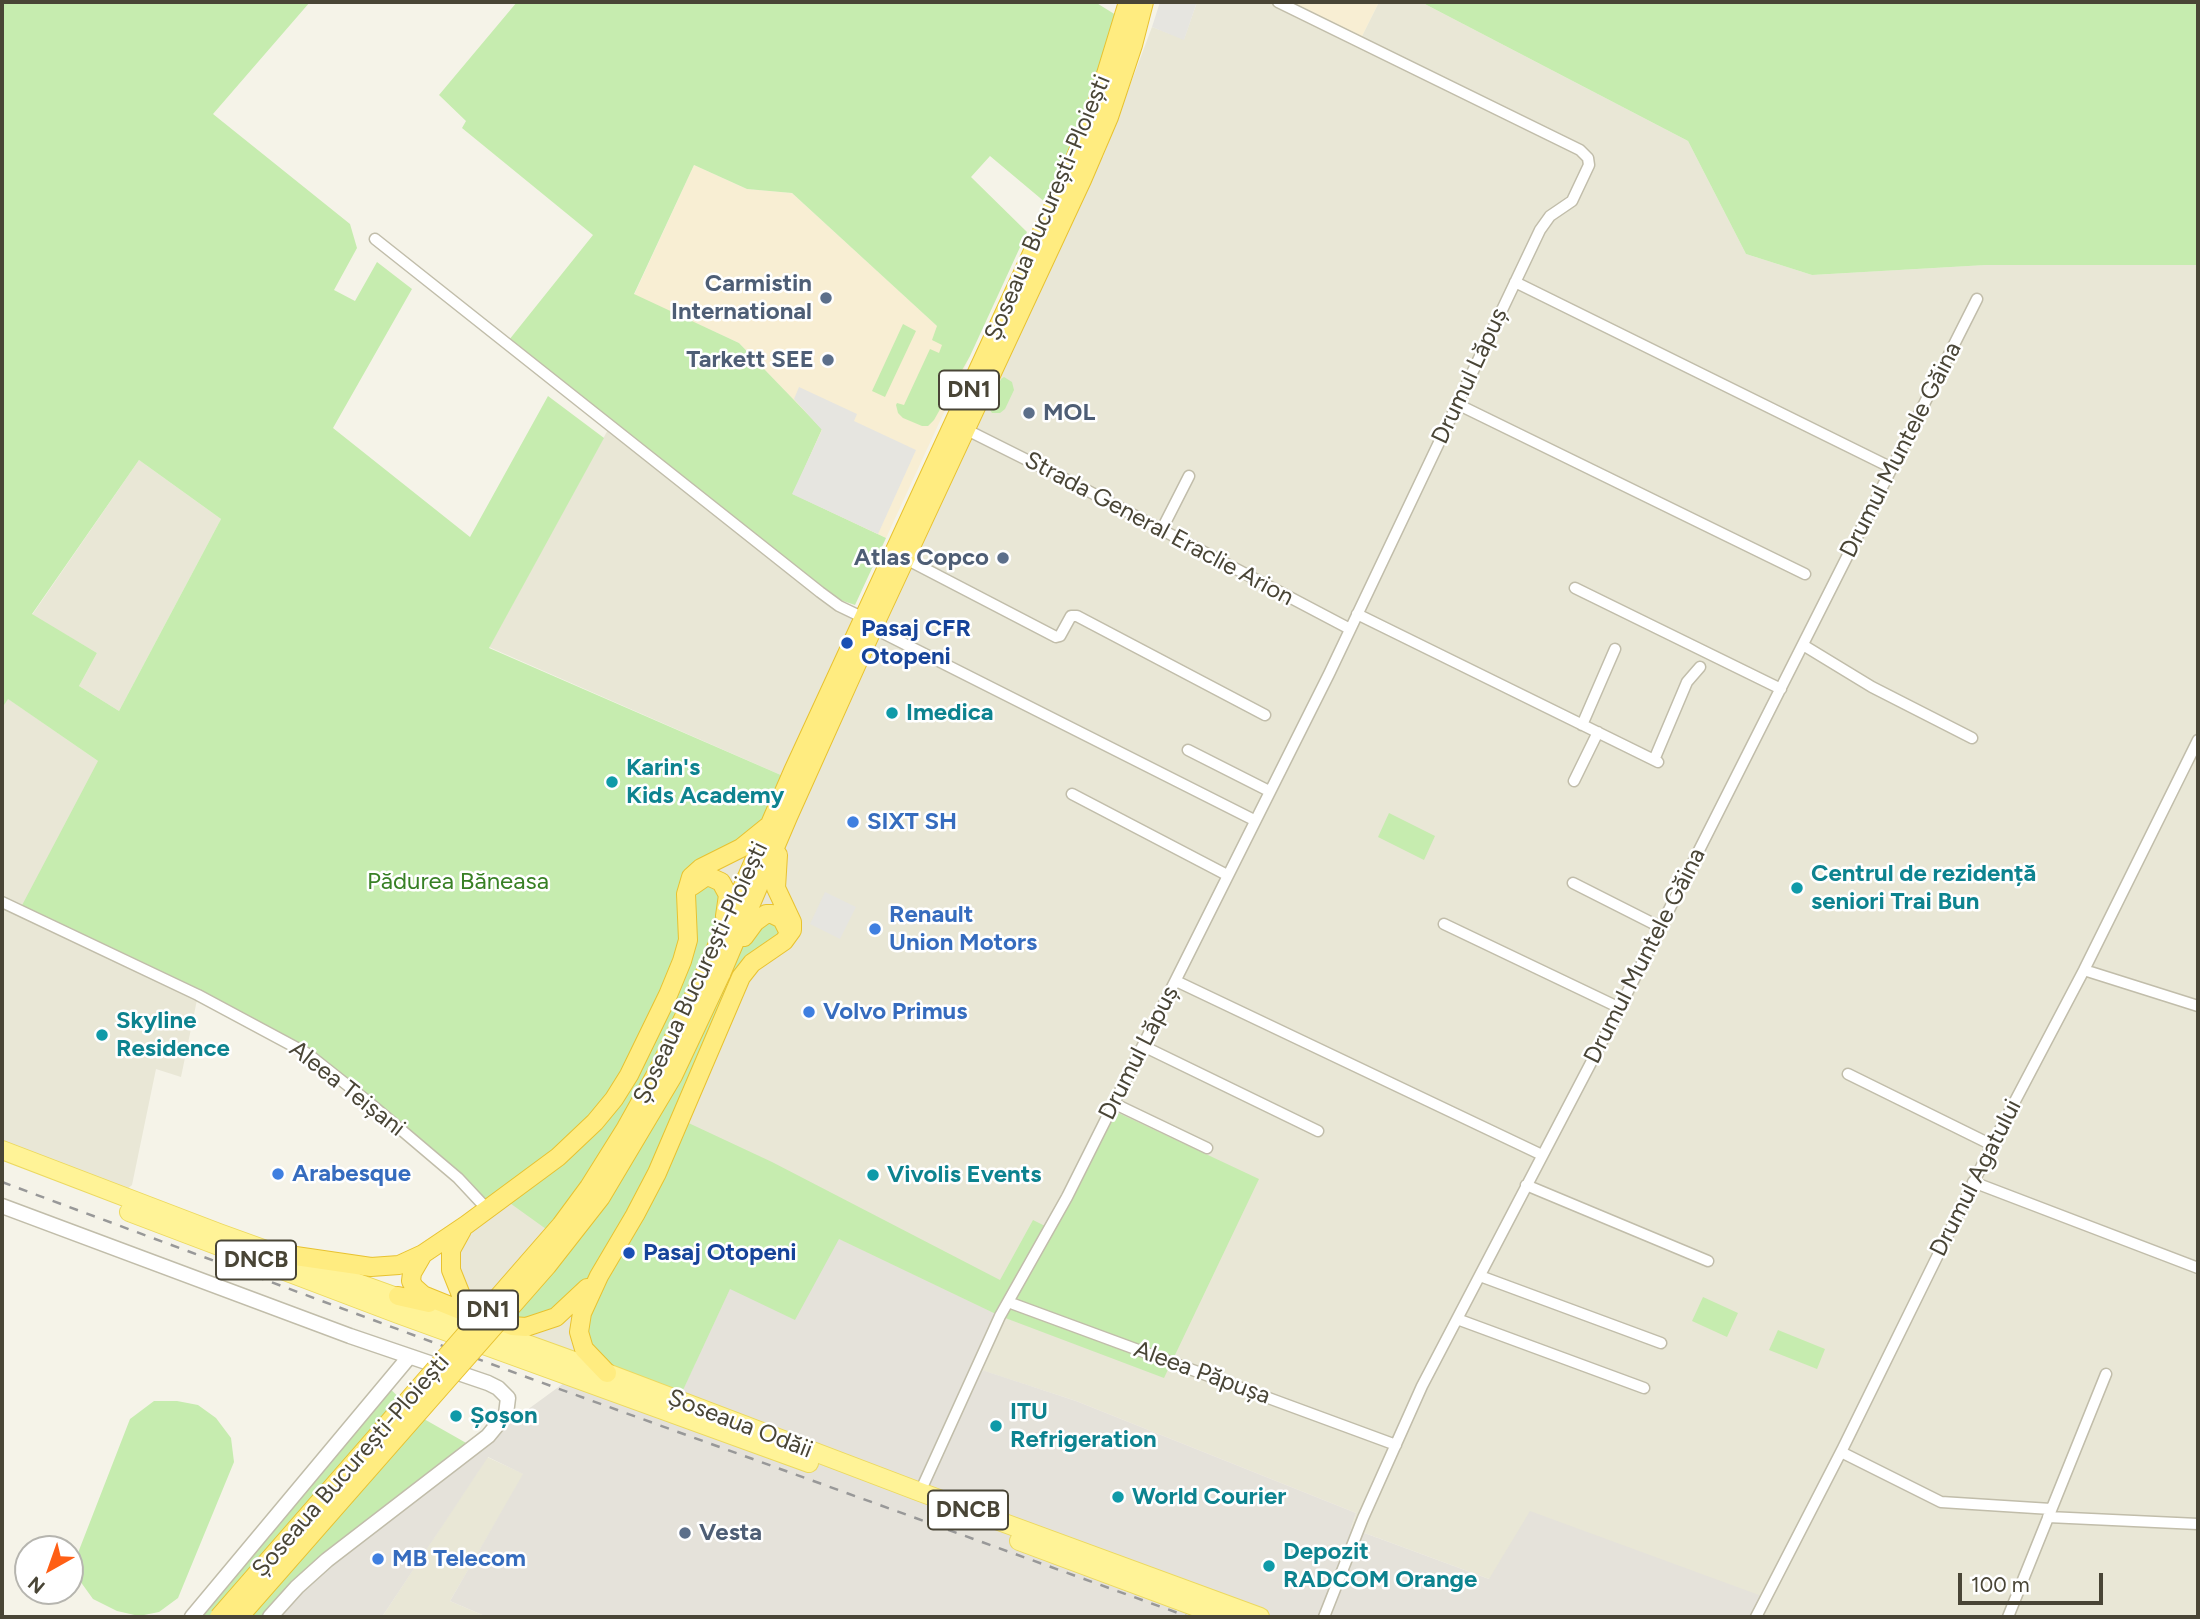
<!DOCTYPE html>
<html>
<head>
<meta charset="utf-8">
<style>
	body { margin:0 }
	#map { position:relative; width:2200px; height:1619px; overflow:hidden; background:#f5f3e8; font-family:Figtree,sans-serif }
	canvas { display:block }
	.frame { position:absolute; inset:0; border:4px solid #494536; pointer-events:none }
	.north { position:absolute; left:14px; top:1535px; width:70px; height:70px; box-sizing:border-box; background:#fff; border:2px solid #b6b5af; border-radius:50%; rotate:220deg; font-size:19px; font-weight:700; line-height:28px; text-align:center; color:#494536 }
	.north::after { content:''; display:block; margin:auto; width:24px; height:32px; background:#ff5f15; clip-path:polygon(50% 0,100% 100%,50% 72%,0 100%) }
	.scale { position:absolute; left:1958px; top:1573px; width:145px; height:32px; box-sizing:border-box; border:4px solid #494536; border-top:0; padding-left:9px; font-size:21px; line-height:24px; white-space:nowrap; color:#494536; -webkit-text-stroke:5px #fff; paint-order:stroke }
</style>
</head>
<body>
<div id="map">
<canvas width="2200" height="1619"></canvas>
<div class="frame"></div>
<div class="north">N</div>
<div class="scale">100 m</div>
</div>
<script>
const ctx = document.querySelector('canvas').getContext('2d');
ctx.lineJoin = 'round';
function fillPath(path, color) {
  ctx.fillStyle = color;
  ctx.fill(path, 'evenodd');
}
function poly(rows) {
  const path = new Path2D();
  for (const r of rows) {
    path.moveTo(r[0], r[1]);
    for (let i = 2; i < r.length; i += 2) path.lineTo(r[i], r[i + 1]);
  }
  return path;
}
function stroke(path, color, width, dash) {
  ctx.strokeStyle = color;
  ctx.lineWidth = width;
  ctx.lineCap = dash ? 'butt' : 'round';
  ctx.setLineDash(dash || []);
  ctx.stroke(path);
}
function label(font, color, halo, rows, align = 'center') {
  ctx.font = font + ' Figtree,sans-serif';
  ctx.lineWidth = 5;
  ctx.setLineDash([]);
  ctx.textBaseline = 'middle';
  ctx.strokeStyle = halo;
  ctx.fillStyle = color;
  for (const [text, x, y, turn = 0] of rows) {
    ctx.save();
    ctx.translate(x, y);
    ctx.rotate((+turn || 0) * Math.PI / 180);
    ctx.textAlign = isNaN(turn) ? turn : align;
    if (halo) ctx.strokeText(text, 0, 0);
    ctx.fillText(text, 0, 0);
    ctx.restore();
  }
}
const residential = poly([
	[1197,2,1281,2,1359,42,1379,2,1421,2,1688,141,1746,254,1812,275,1986,265,2198,265,2198,1617,1761,1617,1489,1579,1351,1528,1356,1513,1076,1401,975,1368,593,1361,474,1311,450,1260,686,894,790,779,489,647,610,426,820,592,864,617,1070,171,1103,157,1152,27,1184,39],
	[139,460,221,519,119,711,79,686,97,653,32,615],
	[7,698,98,761,198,995,181,1077,156,1069,132,1185,119,1196,2,1150,2,708],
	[487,1457,524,1474,450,1601,487,1617,382,1617]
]);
const commercial = poly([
	[1281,2,1379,2,1359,42],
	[694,165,747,189,792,193,970,356,886,538,792,494,822,429,739,343,634,295]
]);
const industrial = poly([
	[839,1239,1000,1316,976,1368,1076,1401,1356,1513,1351,1528,1489,1579,1530,1511,1770,1599,1761,1617,487,1617,450,1601,523,1474,488,1457,382,1617,270,1617,297,1587,475,1448,590,1364,678,1400,730,1289]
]);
const green = poly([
	[2,2,310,2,213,114,350,224,357,248,334,290,355,301,377,262,412,289,333,428,470,537,548,396,604,438,489,648,790,779,770,825,723,858,710,877,728,905,659,1069,553,1234,507,1201,490,1213,308,1054,19,911,98,761,8,699,2,708],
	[139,460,221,519,119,711,79,686,97,653,32,614],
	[517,2,1095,2,1124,20,1052,208,990,156,971,177,1027,232,970,356,934,420,928,426,922,426,903,418,898,413,896,405,897,403,904,405,930,349,939,353,942,345,932,340,937,326,792,193,747,189,694,165,634,294,739,343,822,429,793,494,886,538,855,605,840,600,822,589,509,340,593,235,462,128,466,121,439,95],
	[1421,2,2198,2,2198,265,1986,265,1812,275,1746,254,1688,141],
	[903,324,916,331,885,397,872,391],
	[1004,377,1012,382,1014,390,1005,409,1000,413,992,413,988,407,1001,379],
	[1389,813,1435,836,1424,860,1378,837],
	[761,917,788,928,757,959,680,1119,772,1162,1000,1280,1033,1220,1049,1228,1110,1109,1259,1179,1164,1378,1000,1316,839,1239,795,1320,730,1289,678,1401,607,1373,584,1349,597,1279,556,1317,499,1321,731,953],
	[1703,1297,1738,1313,1727,1337,1692,1321],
	[1778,1330,1825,1349,1817,1369,1769,1350],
	[386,1385,406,1404,217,1617,192,1617],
	[154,1401,177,1401,198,1405,216,1418,231,1438,234,1462,178,1598,159,1612,139,1616,117,1611,93,1599,80,1581,76,1558,130,1419],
	[417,1415,475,1448,398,1505,270,1617,239,1617]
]);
const parking = poly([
	[1160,2,1197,2,1184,40,1152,27],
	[799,387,857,414,854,421,916,450,878,534,792,494,822,430,794,399],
	[825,892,856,907,840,939,810,924]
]);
const minor = poly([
	[375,239,820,592,839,606,864,618],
	[1515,282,1892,468],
	[1457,404,1805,574],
	[967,430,1073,483,1350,629],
	[1161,531,1189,476],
	[906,559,1056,637,1060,636,1071,616,1077,616,1265,715],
	[1575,588,1781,689],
	[1357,614,1658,762],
	[873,628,1254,820],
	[1803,645,1872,687,1972,738],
	[1582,725,1615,649],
	[1188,750,1269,791],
	[1654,760,1687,682,1700,667],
	[1574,781,1598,732],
	[1072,794,1227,875],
	[1573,883,1660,927],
	[2,902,198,995,308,1054,366,1100,458,1178,487,1209],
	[1444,924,1620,1008],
	[2084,970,2198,1006],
	[1176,981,1542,1155],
	[1143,1046,1318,1131],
	[1848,1074,1992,1145],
	[1113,1103,1207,1148],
	[1973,1182,2198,1268],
	[1526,1185,1708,1261],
	[1480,1276,1661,1343],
	[1008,1302,1396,1445],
	[1457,1319,1644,1388],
	[1841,1452,1941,1502,2051,1509],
	[920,1492,1000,1316,1067,1197,1329,674,1540,230,1550,216,1572,201,1589,165,1588,158,1580,150,1278,2],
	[2048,1517,2198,1524],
	[1324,1617,1363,1518,1422,1386,1618,1011,1977,299],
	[1756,1617,1843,1448,1994,1141,2084,970,2198,740],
	[2008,1617,2106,1374]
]);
const tertiary = poly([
	[2,1206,350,1336,488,1383,498,1388,508,1398,506,1414,488,1436,327,1560,297,1587,270,1617],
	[192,1617,409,1357]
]);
const primary = poly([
	[2,1150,219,1233,607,1373,920,1492,1260,1617],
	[129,1212,398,1314,809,1463],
	[1019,1541,1223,1617]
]);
const trunk = poly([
	[692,886,705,877,710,877,721,882,728,895,725,916],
	[744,937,755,922,766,914,772,914,782,919,788,931],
	[707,969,793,771,1070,171,1095,110,1128,2],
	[721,974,788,817,873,628,1082,180,1109,117,1133,45,1144,2],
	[462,1230,451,1250,451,1270,463,1300,467,1307,474,1311,512,1326,526,1327,556,1317,587,1288],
	[275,1253,371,1267,399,1265,423,1254,466,1225,558,1157,595,1122,614,1099,629,1075,668,995,682,961,688,940,686,894,691,877,701,868,741,848,767,827],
	[423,1254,412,1273,411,1281,414,1287,423,1295,475,1316],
	[398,1296,429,1303],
	[607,1373,584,1349,579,1332,582,1313,599,1276,635,1215,657,1173,741,977,752,963,784,941,792,930,792,922,776,888,778,855]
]);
const rail = poly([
	[2,1182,529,1378,1189,1617]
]);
const trunkBridge = poly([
	[219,1617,561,1225,589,1187,626,1128,659,1069,707,969],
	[239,1617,547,1266,601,1197,673,1076,721,974]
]);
const markers = [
	[826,298,7,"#5c6f8a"],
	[828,360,7,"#5c6f8a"],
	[1029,413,7,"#5c6f8a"],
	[1003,558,7,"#5c6f8a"],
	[847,643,7,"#1a4fb4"],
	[892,713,7,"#0f9aa8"],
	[612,782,7,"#0f9aa8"],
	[853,822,7,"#3f7fe0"],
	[1797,888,7,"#0f9aa8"],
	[875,929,7,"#3f7fe0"],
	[809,1012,7,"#3f7fe0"],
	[102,1035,7,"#0f9aa8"],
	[278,1174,7,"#3f7fe0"],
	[873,1175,7,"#0f9aa8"],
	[629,1253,7,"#1a4fb4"],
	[456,1416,7,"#0f9aa8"],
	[996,1426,7,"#0f9aa8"],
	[1118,1497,7,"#0f9aa8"],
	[685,1533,7,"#5c6f8a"],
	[378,1559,7,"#3f7fe0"],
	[1269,1566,7,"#0f9aa8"]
];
const shields = [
	[969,390,60],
	[256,1260,80],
	[488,1310,60],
	[968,1510,80]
];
const shieldNames = [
	["DN1",969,390],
	["DNCB",256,1260],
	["DN1",488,1310],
	["DNCB",968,1510]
];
const streetNames = [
	["Șoseaua București-Ploiești",1048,208,-67],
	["Drumul Lăpuș",1470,376,-65],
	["Drumul Muntele Găina",1901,450,-63],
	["Strada General Eraclie Arion",1159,529,28],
	["Drumul Muntele Găina",1645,956,-63],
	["Șoseaua București-Ploiești",701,973,-65],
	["Drumul Lăpuș",1139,1053,-63],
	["Aleea Teișani",347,1089,38],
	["Drumul Agatului",1976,1178,-63],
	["Aleea Păpușa",1202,1373,20],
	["Șoseaua Odăii",740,1424,21],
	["Șoseaua București-Ploiești",351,1466,-49]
];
const serviceNames = [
	["Carmistin",812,284],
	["International",812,312],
	["Tarkett SEE",814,360],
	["MOL",1043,413,"left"],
	["Atlas Copco",989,558],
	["Vesta",699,1533,"left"]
];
const transitNames = [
	["Pasaj CFR",861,629],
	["Otopeni",861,657],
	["Pasaj Otopeni",643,1253]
];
const cultureNames = [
	["Imedica",906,713],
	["Karin's",626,768],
	["Kids Academy",626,796],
	["Centrul de rezidență",1811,874],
	["seniori Trai Bun",1811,902],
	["Skyline",116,1021],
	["Residence",116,1049],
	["Vivolis Events",887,1175],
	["ITU",1010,1412],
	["Refrigeration",1010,1440],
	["Șoșon",470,1416],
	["World Courier",1132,1497],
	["Depozit",1283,1552],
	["RADCOM Orange",1283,1580]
];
const shopNames = [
	["SIXT SH",867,822],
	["Renault",889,915],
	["Union Motors",889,943],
	["Volvo Primus",823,1012],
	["Arabesque",292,1174],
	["MB Telecom",392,1559]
];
const parkNames = [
	["Pădurea Băneasa",458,882]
];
fillPath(residential, '#e9e7d6');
fillPath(commercial, '#f8eed3');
fillPath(industrial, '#e5e2da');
fillPath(green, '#c6ecaf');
fillPath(parking, '#e6e5e0');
stroke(minor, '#c1bdaa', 13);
stroke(tertiary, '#c1bdaa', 17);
stroke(primary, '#ecd960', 20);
stroke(trunk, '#e8c230', 20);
stroke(minor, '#fff', 10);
stroke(tertiary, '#fff', 14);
stroke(primary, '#fff397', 18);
stroke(trunk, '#ffec80', 18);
stroke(rail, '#989898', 2.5, [9, 9]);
stroke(trunkBridge, '#e8c230', 20, []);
stroke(trunkBridge, '#ffec80', 18);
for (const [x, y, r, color] of markers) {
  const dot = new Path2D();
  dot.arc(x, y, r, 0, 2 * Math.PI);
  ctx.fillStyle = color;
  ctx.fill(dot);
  stroke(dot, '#fff', 2.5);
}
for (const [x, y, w] of shields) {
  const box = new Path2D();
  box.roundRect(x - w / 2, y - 19.5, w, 39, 5);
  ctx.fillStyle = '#fff';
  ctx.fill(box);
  stroke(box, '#494536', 2);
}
label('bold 23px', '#494536', null, shieldNames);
label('24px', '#494536', '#fff', streetNames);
label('bold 24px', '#4e5e75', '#fff', serviceNames, 'right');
label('bold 24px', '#164399', '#fff', transitNames, 'left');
label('bold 24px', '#0d838f', '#fff', cultureNames, 'left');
label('bold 24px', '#366cbe', '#fff', shopNames, 'left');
label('24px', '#388025', '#fff', parkNames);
</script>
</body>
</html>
